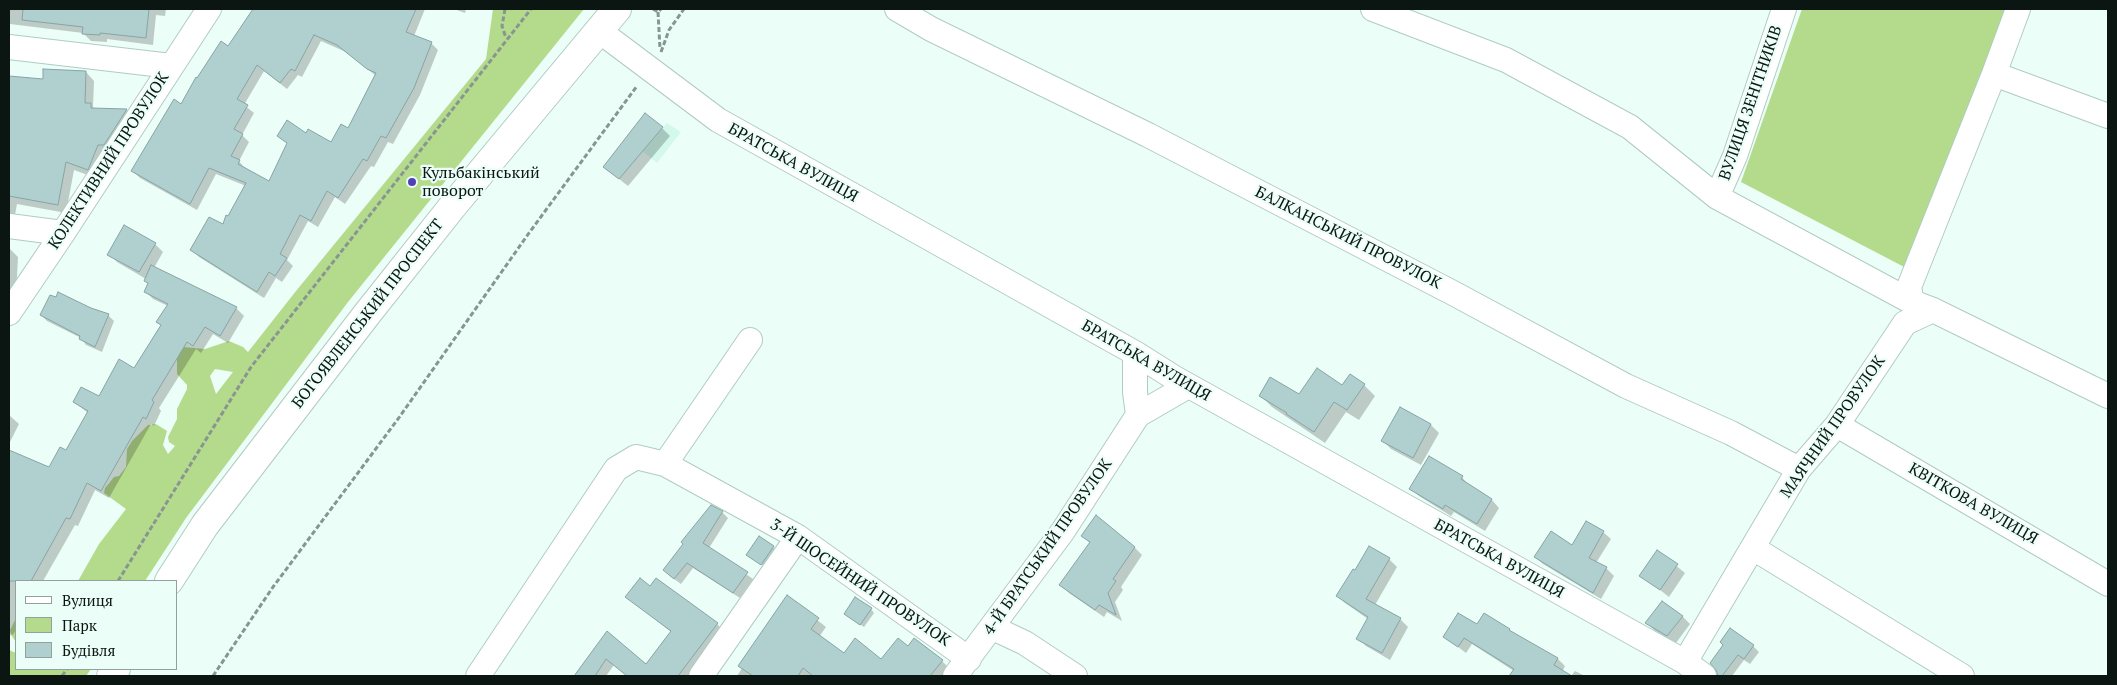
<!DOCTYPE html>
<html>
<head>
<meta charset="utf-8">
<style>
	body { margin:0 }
	#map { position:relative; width:2117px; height:685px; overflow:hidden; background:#ecfef8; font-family:"PT Serif",serif }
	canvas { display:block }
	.frame { position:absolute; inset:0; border:10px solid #0b1512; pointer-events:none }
	.legend { position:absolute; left:15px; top:580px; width:162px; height:90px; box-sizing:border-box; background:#ecfef8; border:1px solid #92a19c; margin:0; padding:6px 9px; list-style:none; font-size:15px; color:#0b1512 }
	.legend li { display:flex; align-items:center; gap:10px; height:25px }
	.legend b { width:25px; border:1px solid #92a19c }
</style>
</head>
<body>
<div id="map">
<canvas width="2117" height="685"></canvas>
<div class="frame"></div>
<ul class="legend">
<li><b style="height:6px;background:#fff"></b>Вулиця</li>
<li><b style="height:14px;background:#b4da8c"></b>Парк</li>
<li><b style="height:14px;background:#b0d0cf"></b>Будівля</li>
</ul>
</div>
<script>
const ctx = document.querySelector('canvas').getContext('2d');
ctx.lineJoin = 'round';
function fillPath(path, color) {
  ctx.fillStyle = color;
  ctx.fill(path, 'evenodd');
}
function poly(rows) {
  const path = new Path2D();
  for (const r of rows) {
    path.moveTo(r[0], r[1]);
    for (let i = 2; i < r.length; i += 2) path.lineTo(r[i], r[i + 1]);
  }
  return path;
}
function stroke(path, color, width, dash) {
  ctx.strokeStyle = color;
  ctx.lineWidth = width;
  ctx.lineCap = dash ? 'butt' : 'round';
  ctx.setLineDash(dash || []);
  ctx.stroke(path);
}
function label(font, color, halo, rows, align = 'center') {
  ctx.font = font + ' "PT Serif",serif';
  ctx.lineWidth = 4.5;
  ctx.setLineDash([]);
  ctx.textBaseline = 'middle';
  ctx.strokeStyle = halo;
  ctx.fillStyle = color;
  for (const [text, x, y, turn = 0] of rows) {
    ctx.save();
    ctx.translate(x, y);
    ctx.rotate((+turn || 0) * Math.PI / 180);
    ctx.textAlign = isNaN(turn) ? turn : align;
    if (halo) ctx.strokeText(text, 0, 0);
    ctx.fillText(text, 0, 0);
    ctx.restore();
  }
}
const built = poly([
	[667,123,681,132,657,163,642,151]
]);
const green = poly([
	[493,9,584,9,348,302,186,518,145,581,78,581,99,544,126,509,104,493,105,488,110,482,114,477,119,476,126,467,127,449,132,441,148,425,156,424,167,431,163,445,168,454,175,446,169,442,168,437,177,419,177,409,187,389,187,385,177,374,177,356,184,347,205,349,229,341,243,347,248,352,296,291,486,59],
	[215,369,233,372,216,394,210,376],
	[1802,9,2011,9,1910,270,1741,182],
	[16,618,16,642,11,635,10,630],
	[9,650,16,653,16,669,91,669,86,676,9,676]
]);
const shadow = poly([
	[9,9,166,9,165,16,156,15,153,45,107,39,107,42,91,41,83,33,10,24,9,26],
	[254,9,363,9,368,11,369,9,425,9,414,36,431,43,438,50,420,95,393,144,388,142,374,167,371,166,345,204,335,197,318,227,308,221,287,260,293,266,282,282,276,278,264,298,199,257,192,250,224,226,246,186,216,174,197,210,140,178,133,171,181,105,228,48],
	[321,41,346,52,376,76,348,129,332,144,306,135,278,136,288,144,269,183,246,170,239,161,249,142,242,135,254,113,244,105,264,71,287,89,298,75,302,77],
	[454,9,466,9,465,13],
	[86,72,94,81,93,107,96,109,127,110,135,118,96,178,74,170,66,213,17,204,15,215,9,214,9,77,44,81],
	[662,128,670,136,628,186,604,167],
	[155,244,163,252,154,268,236,308,244,316,228,343,213,334,201,353,196,349,159,408,161,411,154,426,151,424,109,498,95,490,78,526,75,525,43,581,16,581,16,629,13,635,11,634,9,638,9,451,50,468,67,452,88,413,74,402,100,398,135,369,162,326,168,306,153,299,145,291,149,284,146,279,117,262,109,254],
	[9,248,18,257,16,295,9,295],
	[90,309,108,315,114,321,102,352,86,345,81,338,47,321,41,315],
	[1364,385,1375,396,1359,420,1346,412,1325,443,1272,407,1261,396,1300,396,1343,387],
	[1400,409,1431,425,1439,433,1421,465,1391,449,1383,441],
	[9,415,19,424,9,444],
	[1462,477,1469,486,1492,500,1499,508,1485,531,1454,512,1451,516,1419,496,1411,488],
	[722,512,728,518,709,548,753,579,740,598,693,568,681,584,670,576],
	[1587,522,1603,532,1611,539,1596,563,1606,568,1614,576,1601,599,1543,564,1535,557,1573,547],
	[1083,536,1134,547,1142,555,1121,587,1123,590,1115,602,1122,621,1107,612,1104,617,1069,593,1061,585,1090,543],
	[773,547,777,550,765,567,751,558],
	[1658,551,1685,573,1669,597,1641,575],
	[1389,559,1397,567,1375,605,1400,619,1408,627,1390,660,1366,646,1358,638,1368,619,1345,603,1337,595],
	[650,588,717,624,724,631,691,676,627,676,614,665,606,676,576,676,607,633,646,665,671,632,627,597],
	[788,597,826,627,819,637,844,655,881,661,908,648,942,661,950,669,944,676,860,676,851,669,846,676,737,676],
	[871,609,874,613,864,627,849,617],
	[1485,614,1515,635,1558,659,1565,666,1562,672,1570,676,1511,676,1514,671,1472,644,1466,653,1445,637,1477,626],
	[1682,616,1690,624,1676,643,1655,631,1647,623],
	[1753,646,1759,652,1750,664,1744,660,1732,676,1719,676,1718,669,1711,663],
	[1575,671,1585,676,1571,676]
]);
const building = poly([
	[23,9,149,9,146,38,100,33,100,35,82,34,83,27,22,20,23,9],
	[253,9,416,9,406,32,432,42,414,88,386,138,381,136,367,161,363,159,338,198,327,191,311,221,300,215,280,254,287,258,275,276,269,272,257,292,190,250,209,217,223,224,226,215,228,216,246,183,209,168,190,204,131,171,174,99,181,104,196,77,197,78,221,41,228,46,253,9],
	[314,35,337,45,367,69,376,73,348,128,341,124,331,142,308,129,306,133,287,120,277,136,287,143,269,181,238,164,240,160,231,156,243,134,234,129,248,105,237,99,257,65,280,83,291,69,295,71,314,35],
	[43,69,86,71,85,103,91,103,91,108,127,109,104,145,98,145,88,170,66,162,58,205,9,196,9,76,43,79,43,69],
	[645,113,663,127,619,179,603,167,645,113],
	[124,225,156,243,139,272,107,255,124,225],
	[151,265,237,307,220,336,205,327,193,346,187,342,152,400,154,402,146,419,143,417,101,491,87,483,70,519,66,518,31,581,9,581,9,450,49,467,60,447,66,450,88,411,73,402,81,387,99,396,119,359,134,368,161,325,156,322,168,304,144,292,148,283,144,281,151,265],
	[58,292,91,308,109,314,95,347,79,339,80,336,40,315,50,295,56,297,58,292],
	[1317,368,1342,385,1350,374,1365,384,1347,410,1334,402,1314,432,1286,414,1287,413,1259,396,1270,377,1299,394,1317,368],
	[1400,407,1431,424,1413,458,1381,441,1400,407],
	[1429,456,1463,476,1461,479,1492,499,1477,524,1445,505,1443,509,1409,489,1429,456],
	[711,505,723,511,703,543,748,572,733,593,687,563,674,579,663,570,683,544,681,542,711,505],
	[1096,515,1135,547,1113,579,1116,581,1108,593,1116,615,1099,605,1095,610,1059,585,1090,542,1081,536,1096,515],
	[1586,521,1604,531,1589,558,1607,567,1593,593,1534,557,1551,531,1572,545,1586,521],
	[759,536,774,546,761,565,746,555,759,536],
	[1369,546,1390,558,1366,599,1401,618,1382,653,1356,639,1368,617,1336,596,1353,569,1355,570,1369,546],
	[1657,550,1678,564,1660,590,1639,576,1657,550],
	[640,578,650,586,656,578,718,623,678,676,627,676,606,659,595,676,574,676,607,631,646,664,671,631,625,597,640,578],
	[787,595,819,618,811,629,844,653,855,638,881,659,898,638,908,646,914,638,943,660,930,676,813,676,803,668,798,676,753,676,738,666,787,595],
	[855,597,872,608,860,625,844,614,855,597],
	[1662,601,1683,616,1667,636,1645,623,1662,601],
	[1458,613,1477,624,1484,613,1510,629,1509,630,1558,658,1554,665,1572,676,1509,676,1514,669,1464,638,1458,647,1443,637,1458,613],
	[1730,628,1754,645,1744,659,1738,655,1722,676,1718,676,1716,670,1710,663,1723,645,1720,642,1730,628]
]);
const path = poly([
	[505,9,502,26,506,38],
	[653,9,658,12,661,9],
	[658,12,660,49],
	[661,52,669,30,684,9],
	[118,581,251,367,531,9],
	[62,676,67,669],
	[213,676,273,587,398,419,529,233,637,86]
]);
const minor = poly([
	[897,9,931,29,1148,135,1453,293,1626,386,1731,433,1799,469],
	[1373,9,1506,60,1630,127,1717,197,1912,302,1933,310,2108,396],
	[598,30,718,120,1135,353,1173,377,1685,662,1704,676],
	[9,47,171,66],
	[1994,74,2108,116],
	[1717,197,1735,156,1784,9],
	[9,226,63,233],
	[1912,302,1909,287,1994,74,2018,9],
	[9,313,63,233,209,9],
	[1135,353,1135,392,1138,415],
	[1837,425,2108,584],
	[665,464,750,340],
	[1753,548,1962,676],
	[993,628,1025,643,1075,676],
	[1685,662,1799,469,1837,425,1905,323,1933,310],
	[478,676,616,469,636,457,665,464,798,537,969,659],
	[701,676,798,537],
	[955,676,1063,531,1138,415,1188,386]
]);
const major = poly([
	[169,581,205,525,367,314,452,207,617,9],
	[111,676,116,669]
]);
const markers = [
	[412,182,5,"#5240b7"]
];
const streetNames = [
	["ВУЛИЦЯ ЗЕНІТНИКІВ",1751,103,-71],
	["КОЛЕКТИВНИЙ ПРОВУЛОК",109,161,-57],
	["БРАТСЬКА ВУЛИЦЯ",793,163,29],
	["БАЛКАНСЬКИЙ ПРОВУЛОК",1348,238,27],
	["БОГОЯВЛЕНСЬКИЙ ПРОСПЕКТ",368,314,-52],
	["БРАТСЬКА ВУЛИЦЯ",1146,361,30],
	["МАЯЧНИЙ ПРОВУЛОК",1833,427,-55],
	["КВІТКОВА ВУЛИЦЯ",1973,504,30],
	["4-Й БРАТСЬКИЙ ПРОВУЛОК",1048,547,-55],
	["БРАТСЬКА ВУЛИЦЯ",1499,559,29],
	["3-Й ШОСЕЙНИЙ ПРОВУЛОК",860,583,34]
];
const poiNames = [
	["Кульбакінський",422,173],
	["поворот",422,191]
];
fillPath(built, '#d2f9ec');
fillPath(green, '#b4da8c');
fillPath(shadow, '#0003');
fillPath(building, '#b0d0cf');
stroke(building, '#86a4a4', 1);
stroke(minor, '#afccc3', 26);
stroke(major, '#afccc3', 30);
stroke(path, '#889692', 3, [5, 2.5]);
stroke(minor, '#fff', 24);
stroke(major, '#fff', 28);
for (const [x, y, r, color] of markers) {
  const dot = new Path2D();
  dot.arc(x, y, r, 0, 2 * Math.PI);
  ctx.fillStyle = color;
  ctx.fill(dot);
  stroke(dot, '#ecfef8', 2);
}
label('16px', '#0b1512', '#ecfef8', streetNames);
label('16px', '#0b1512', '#ecfef8', poiNames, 'left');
</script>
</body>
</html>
